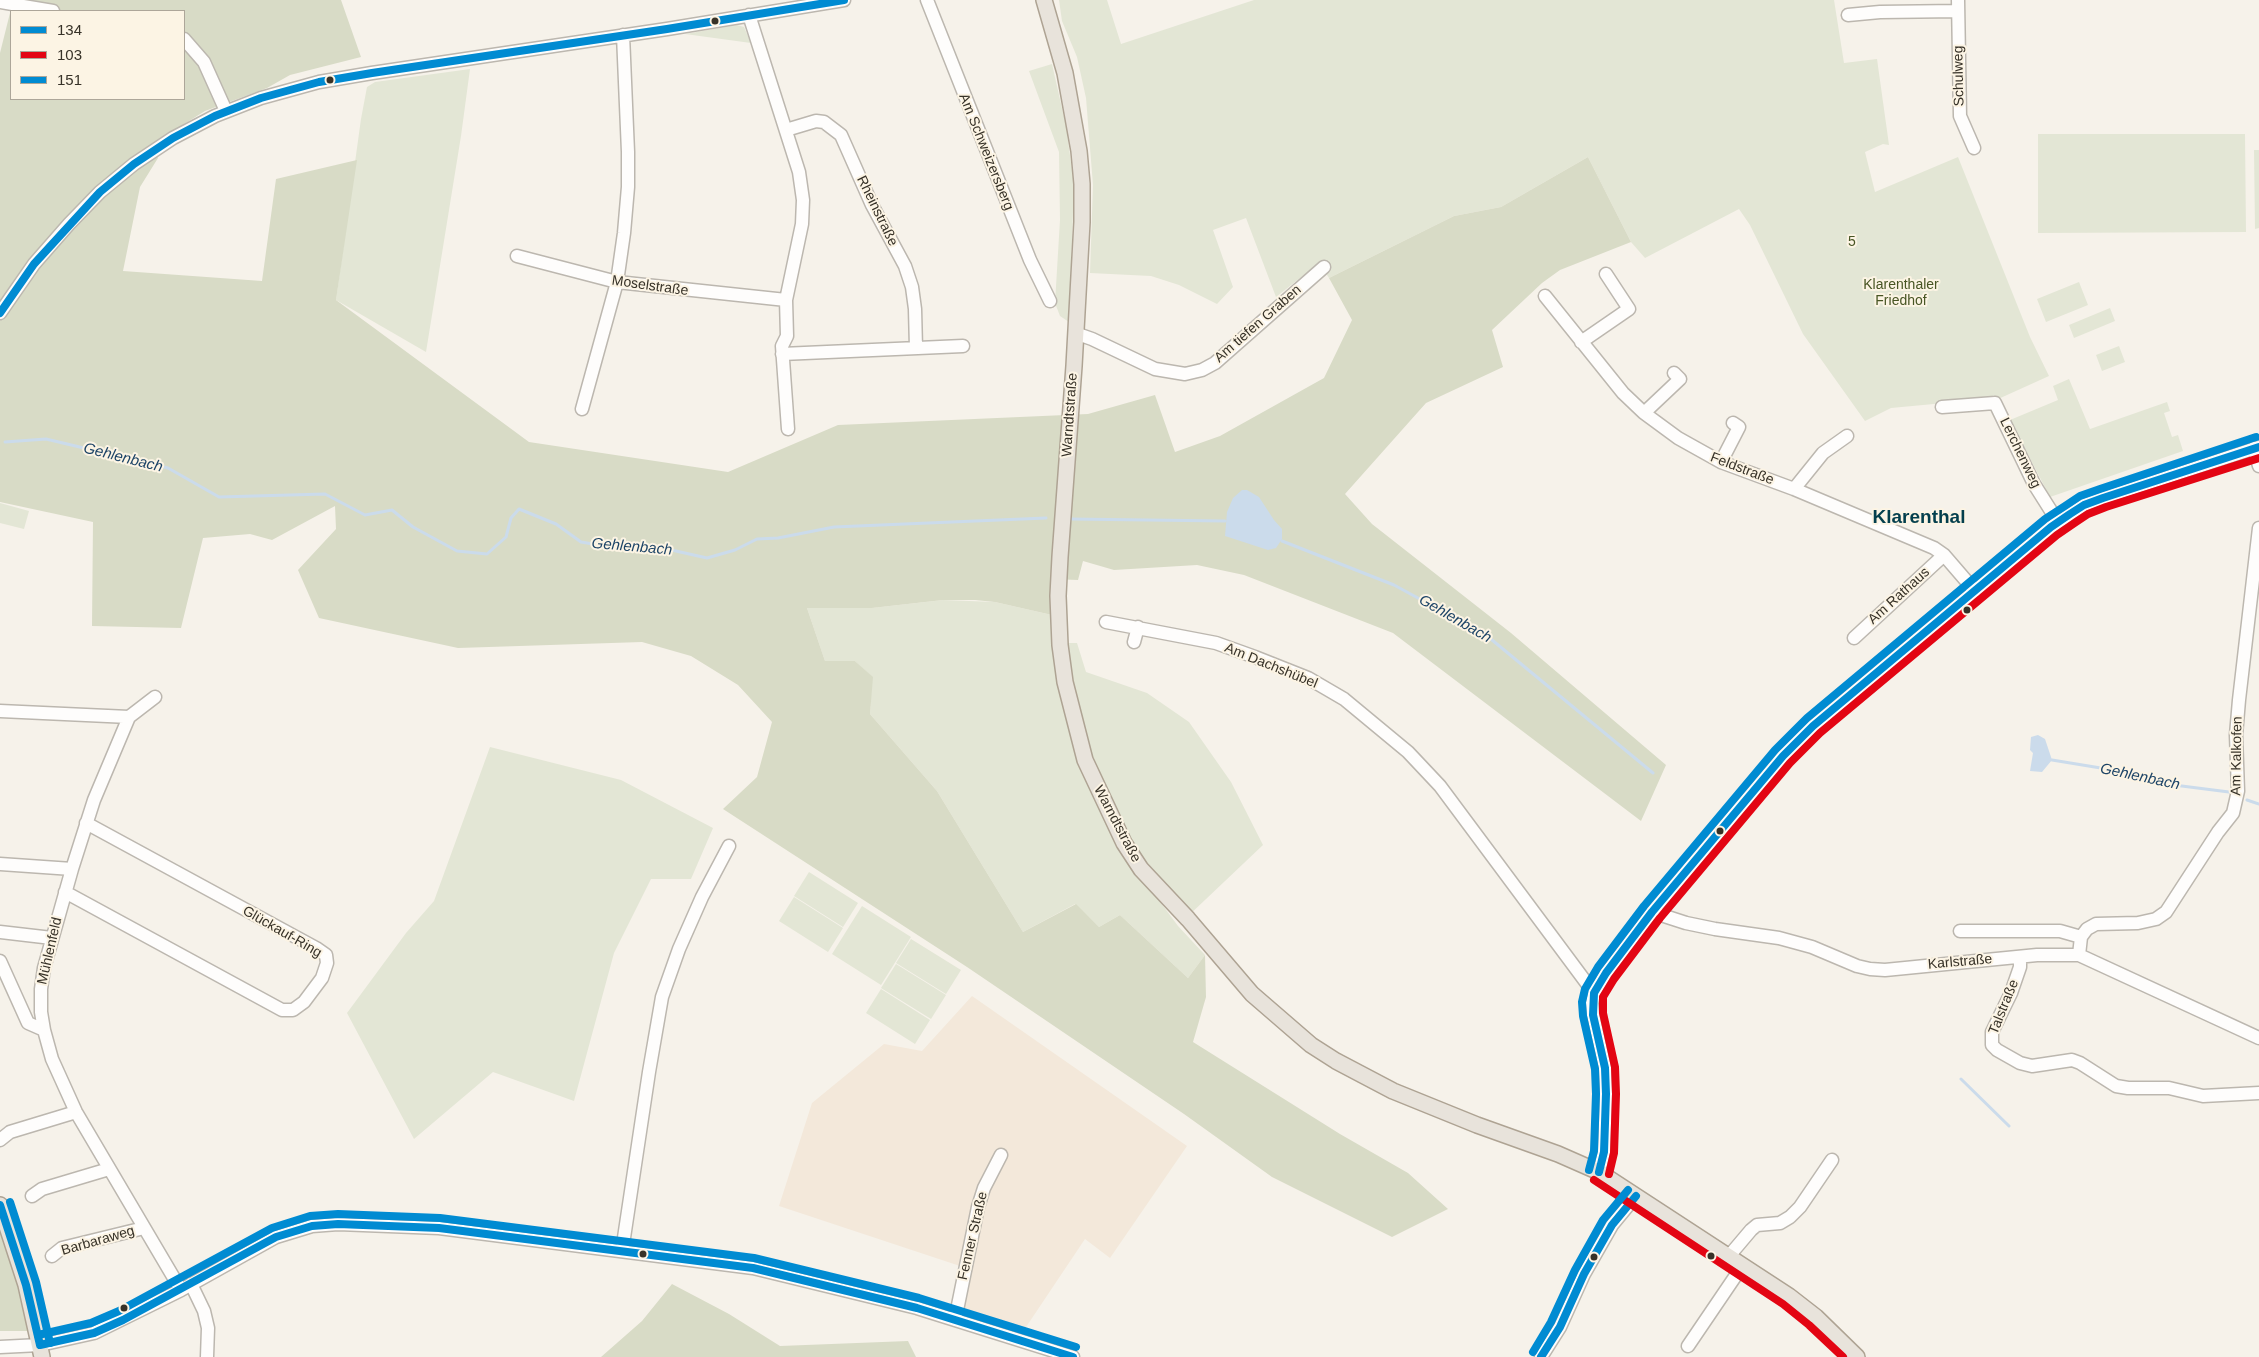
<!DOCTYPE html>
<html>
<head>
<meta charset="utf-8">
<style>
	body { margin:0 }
	#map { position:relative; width:2259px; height:1357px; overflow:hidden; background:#f6f2ea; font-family:Arial,sans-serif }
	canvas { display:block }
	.legend { position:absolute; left:10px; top:10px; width:175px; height:90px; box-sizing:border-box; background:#fcf4e4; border:1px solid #ada699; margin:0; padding:6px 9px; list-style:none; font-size:15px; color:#373228 }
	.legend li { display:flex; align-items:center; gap:10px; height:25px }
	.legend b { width:25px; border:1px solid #ada699 }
</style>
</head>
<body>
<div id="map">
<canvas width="2259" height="1357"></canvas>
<ul class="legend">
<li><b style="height:6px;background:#008bd2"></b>134</li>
<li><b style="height:6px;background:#e30513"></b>103</li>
<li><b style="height:6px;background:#008bd2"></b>151</li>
</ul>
</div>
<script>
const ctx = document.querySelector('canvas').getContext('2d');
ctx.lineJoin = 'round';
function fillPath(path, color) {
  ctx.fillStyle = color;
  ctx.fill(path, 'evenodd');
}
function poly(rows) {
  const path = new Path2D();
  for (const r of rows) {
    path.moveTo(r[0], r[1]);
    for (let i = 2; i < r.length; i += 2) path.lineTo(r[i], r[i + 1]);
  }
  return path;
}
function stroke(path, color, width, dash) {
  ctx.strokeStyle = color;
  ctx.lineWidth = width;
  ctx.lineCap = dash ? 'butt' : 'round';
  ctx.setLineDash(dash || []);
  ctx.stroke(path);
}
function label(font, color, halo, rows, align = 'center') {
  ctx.font = font + ' Arial,sans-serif';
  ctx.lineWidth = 4;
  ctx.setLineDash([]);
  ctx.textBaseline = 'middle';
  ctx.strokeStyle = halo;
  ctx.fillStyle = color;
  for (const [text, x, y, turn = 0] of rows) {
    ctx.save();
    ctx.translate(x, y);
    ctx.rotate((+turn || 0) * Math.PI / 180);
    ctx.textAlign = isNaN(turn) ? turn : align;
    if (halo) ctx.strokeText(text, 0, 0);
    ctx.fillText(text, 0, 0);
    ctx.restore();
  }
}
const commercial = poly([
	[972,996,1187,1146,1110,1258,1085,1239,1020,1336,951,1313,960,1266,779,1206,812,1103,884,1044,922,1051]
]);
const green = poly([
	[1059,0,1107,0,1121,44,1254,0,1834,0,1844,63,1877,59,1889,145,1883,144,1865,152,1875,192,1958,157,2030,337,2049,376,1996,400,1994,395,1987,399,1891,408,1865,421,1803,334,1750,225,1739,209,1645,258,1631,242,1588,157,1501,207,1454,216,1329,278,1319,263,1276,297,1246,218,1213,230,1233,287,1217,304,1179,285,1151,276,1090,273,1093,185,1086,98,1077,57,1062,21],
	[737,25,744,27,751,43,685,34],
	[1052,64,1066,126,1074,185,1069,322,1060,316,1055,303,1060,220,1059,152,1029,71],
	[470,69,461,136,426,352,336,300,361,119,367,87,375,82],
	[2038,134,2245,134,2246,232,2038,233],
	[2254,150,2259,150,2259,228,2255,229],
	[2079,282,2088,305,2046,322,2037,299],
	[2110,308,2115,321,2074,338,2069,325],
	[2119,346,2125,362,2102,371,2096,355],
	[2069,379,2090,429,2167,402,2170,411,2164,413,2172,437,2178,435,2183,451,2050,497,2010,420,2058,400,2053,386],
	[0,503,29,511,24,529,0,523],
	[943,600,995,602,1052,615,1061,684,1138,872,1178,926,1205,955,1188,978,1120,915,1099,927,1075,904,1023,932,937,791,870,714,872,677,855,661,825,661,807,608,872,608],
	[1064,643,1077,643,1086,672,1147,693,1189,722,1231,782,1263,845,1186,918,1144,867,1088,759],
	[490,747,621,780,713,828,691,879,651,879,614,953,574,1101,493,1072,414,1139,347,1013,406,933,434,901],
	[809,872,858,903,843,927,794,896],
	[794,897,843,928,828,952,779,921],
	[862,906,911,937,896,961,847,930],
	[847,930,896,961,881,985,832,954],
	[911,939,961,970,946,994,896,963],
	[896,964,946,995,931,1019,881,988],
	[881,989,930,1020,915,1044,866,1013]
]);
const forest = poly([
	[7,0,341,0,361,57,290,75,267,88,205,111,152,144,158,158,140,187,123,271,262,281,276,179,357,160,336,300,529,442,728,472,838,425,1088,414,1155,395,1175,452,1220,436,1324,378,1352,320,1329,278,1454,216,1501,207,1588,157,1631,242,1560,270,1542,283,1492,330,1503,367,1426,403,1345,494,1372,524,1511,633,1666,765,1641,821,1393,633,1244,575,1197,565,1114,570,1083,561,1078,580,1051,579,1052,615,995,602,975,600,943,600,872,608,807,608,825,661,855,661,873,677,870,714,937,791,1023,932,1076,904,1099,927,1120,915,1188,978,1205,955,1206,997,1193,1042,1340,1134,1408,1173,1448,1209,1392,1237,1272,1177,1184,1114,967,967,723,809,757,777,772,722,738,685,691,656,642,642,458,648,319,618,298,570,336,529,335,506,272,540,250,534,203,538,181,628,92,626,93,522,0,502,0,53,13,1],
	[11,11,184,11,184,99,11,99],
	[0,1222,21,1288,29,1331,0,1331],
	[672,1284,729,1314,780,1346,908,1341,916,1357,601,1357,642,1321]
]);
const water = poly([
	[1242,490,1247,490,1259,497,1274,520,1282,529,1282,539,1276,548,1268,550,1225,536,1227,512,1233,498],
	[2038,735,2045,739,2052,760,2042,772,2030,771,2033,753,2030,750,2031,737]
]);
const stream = poly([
	[5,442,46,439,168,468,219,497,325,494,365,515,392,510,413,527,457,551,487,554,506,537,511,518,519,509,556,524,581,542,629,550,667,549,707,558,735,550,757,539,778,538,834,527,1046,518],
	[1070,519,1225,521],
	[1282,541,1394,585,1486,635,1653,773],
	[2052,760,2119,771,2166,784,2229,792],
	[2247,800,2259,804],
	[1961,1079,2009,1126]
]);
const minor = poly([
	[927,0,1030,260,1050,301],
	[1958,0,1960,116,1974,148],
	[0,2,53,11],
	[749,15,799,172,803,200,802,224,786,300,787,336,782,346,788,429],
	[1848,15,1880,12,1958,11],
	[184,39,204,62,226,111],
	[786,130,816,121,824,122,841,135,872,205,905,266,912,287,915,309,916,348],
	[517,256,617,282,786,300],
	[1545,296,1623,393,1644,413,1678,438,1721,462,1794,489,1934,548,1944,555,1975,591],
	[0,313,34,264,69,224,100,192,134,164,173,138,215,116,261,98,319,82,372,73,667,29,844,0],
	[1075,333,1092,339,1155,369,1185,374,1202,370,1215,363,1324,267],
	[1581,342,1629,309,1606,274],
	[782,354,963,346],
	[1942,407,1995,403,2034,484,2058,522],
	[582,409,617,282,624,233,628,187,628,152,623,35],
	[1644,413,1680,379,1674,373],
	[2254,448,2259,466],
	[1721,462,1739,427,1733,423],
	[1794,489,1823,453,1847,436],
	[1106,622,1216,643,1255,657,1308,678,1344,699,1408,752,1440,786,1594,993],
	[1854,638,1944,555],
	[1134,642,1138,627],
	[0,711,129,717,94,800,72,869,44,968,41,989,41,1012,44,1030,52,1059,76,1112,181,1290],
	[129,717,155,697],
	[0,864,72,869],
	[65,892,282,1010,293,1010,304,1002,322,978,327,963,326,955,316,948,86,823],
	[1652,912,1686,923,1715,929,1779,938,1812,947,1857,966,1870,969,1885,970,2037,955,2079,955,2259,1038],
	[1960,931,2060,931,2081,937],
	[0,932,52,938],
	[2079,955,2081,937,2087,929,2096,924,2138,923,2156,919,2166,912,2218,832,2233,813,2238,791,2236,735,2239,700,2259,528],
	[2020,957,2020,967,2011,993,1992,1032,1992,1045,1997,1050,2020,1063,2032,1066,2072,1060,2080,1063,2116,1086,2128,1088,2169,1088,2203,1096,2259,1093],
	[0,961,28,1023,44,1030],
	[0,1140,10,1132,76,1112],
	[1599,1172,1604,1152,1606,1094,1605,1068,1593,1015,1592,1003,1594,993,1606,973,1652,912,1783,756,1813,726,1843,701,2051,527,2070,514,2084,505,2103,498,2259,447],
	[32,1196,42,1189,109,1169],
	[622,1251,649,1072,662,997,679,949,702,897,729,846],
	[52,1256,62,1248,144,1228],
	[1729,1256,1751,1230,1757,1225,1780,1223,1790,1217,1800,1207,1832,1160],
	[191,1284,204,1311,208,1328,207,1357],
	[955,1320,978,1207,984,1188,1001,1155],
	[1688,1346,1743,1265],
	[0,1347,40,1345,94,1333,181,1290,276,1237,312,1226,338,1224,439,1228,753,1268,917,1308,1073,1357],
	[1541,1357,1560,1327,1584,1274,1612,1225,1636,1196]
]);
const major = poly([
	[1044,0,1065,73,1079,151,1082,184,1082,222,1074,366,1060,557,1058,596,1060,645,1065,682,1085,760,1124,843,1141,869,1188,919,1252,994,1311,1045,1336,1061,1393,1091,1477,1125,1558,1154,1599,1172,1789,1296,1816,1317,1857,1357],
	[0,1205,26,1285,42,1357]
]);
const bus1 = poly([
	[0,313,34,264,100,192,134,164,173,138,215,116,261,98,319,82,372,73,667,29,844,0],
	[1599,1172,1604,1152,1606,1094,1605,1068,1593,1015,1594,993,1606,973,1652,912,1783,756,1813,726,2051,527,2070,514,2084,505,2103,498,2259,447],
	[0,1205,26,1285,40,1345],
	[40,1345,94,1333,123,1320,276,1237,312,1226,338,1224,439,1228,753,1268,917,1308,1073,1357],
	[1541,1357,1560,1327,1584,1274,1612,1225,1636,1196]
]);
const bus2 = poly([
	[1609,1174,1614,1153,1616,1094,1615,1067,1603,1013,1603,997,1614,979,1660,918,1790,763,1820,733,2057,535,2076,522,2088,514,2106,507,2259,458],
	[1594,1180,1783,1304,1809,1325,1843,1357]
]);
const bus3 = poly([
	[1589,1170,1594,1151,1596,1094,1595,1069,1583,1016,1582,1002,1585,989,1598,967,1644,906,1775,750,1807,718,2045,519,2065,506,2080,496,2100,489,2256,437],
	[10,1202,36,1282,50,1343],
	[38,1335,91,1323,119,1311,272,1228,310,1216,338,1214,440,1218,754,1258,919,1298,1076,1347],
	[1533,1352,1551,1322,1575,1270,1603,1220,1628,1190]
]);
const markers = [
	[715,21,4.5,"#373228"],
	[330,80,4.5,"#373228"],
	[1967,610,4.5,"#373228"],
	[1720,831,4.5,"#373228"],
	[643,1254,4.5,"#373228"],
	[1711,1256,4.5,"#373228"],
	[1594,1257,4.5,"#373228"],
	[124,1308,4.5,"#373228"]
];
const streetNames = [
	["Schulweg",1959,76,-91],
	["Am Schweizersberg",986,152,68],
	["Rheinstraße",877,211,64],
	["Moselstraße",650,286,8],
	["Am tiefen Graben",1258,324,-41],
	["Warndtstraße",1070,415,-86],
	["Lerchenweg",2020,453,64],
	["Feldstraße",1742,469,21],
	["Am Rathaus",1899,596,-42],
	["Am Dachshübel",1271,666,22],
	["Am Kalkofen",2237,756,-89],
	["Warndtstraße",1117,824,62],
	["Glückauf-Ring",282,932,30],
	["Mühlenfeld",50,951,-77],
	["Karlstraße",1960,962,-5],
	["Talstraße",2004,1007,-68],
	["Fenner Straße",973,1236,-77],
	["Barbaraweg",98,1241,-16]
];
const parkNames = [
	["5",1852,242],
	["Klarenthaler",1901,285],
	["Friedhof",1901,301]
];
const waterNames = [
	["Gehlenbach",123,458,14],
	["Gehlenbach",632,547,5],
	["Gehlenbach",1455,619,30],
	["Gehlenbach",2140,777,12]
];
const districtNames = [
	["Klarenthal",1919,518]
];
fillPath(commercial, '#f3e8da');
fillPath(green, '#e3e6d5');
fillPath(forest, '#d8dbc6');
fillPath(water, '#cbdbeb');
stroke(stream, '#cbdbeb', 3);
stroke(minor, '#bcb7af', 15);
stroke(major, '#aea393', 18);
stroke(minor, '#fefdfc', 12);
stroke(major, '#e8e3db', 15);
stroke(bus1, '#008bd2', 8);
stroke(bus2, '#e30513', 8);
stroke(bus3, '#008bd2', 8);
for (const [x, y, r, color] of markers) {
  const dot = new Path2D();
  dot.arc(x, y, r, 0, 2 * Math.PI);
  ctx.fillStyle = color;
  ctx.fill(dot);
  stroke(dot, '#fcf4e4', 2);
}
label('14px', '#373228', '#fcf4e4', streetNames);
label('14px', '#485524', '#fcf4e4', parkNames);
label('italic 15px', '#1d4467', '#fcf4e4', waterNames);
label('bold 19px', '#043f4d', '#fcf4e4', districtNames);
</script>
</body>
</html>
